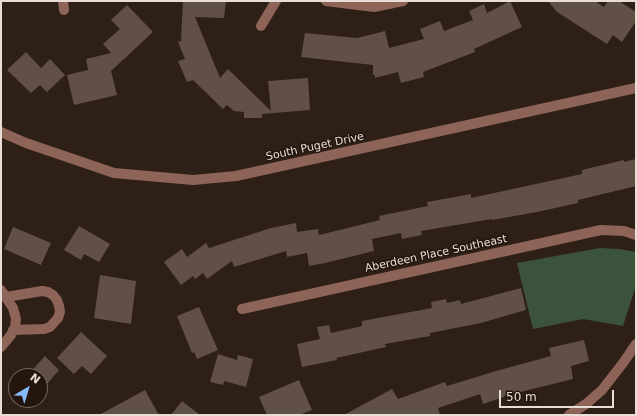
<!DOCTYPE html>
<html>
<head>
<meta charset="utf-8">
<style>
	body { margin:0 }
	#map { position:relative; width:637px; height:416px; overflow:hidden; background:#2e2016; font-family:"DejaVu Sans",sans-serif }
	canvas { display:block }
	.frame { position:absolute; inset:0; border:2px solid #e8ded7; pointer-events:none }
	.north { position:absolute; left:8px; top:368px; width:40px; height:40px; box-sizing:border-box; background:#24160d; border:1px solid #72665e; border-radius:50%; rotate:38deg; font-size:11px; font-weight:700; line-height:16px; text-align:center; color:#e8ded7 }
	.north::after { content:''; display:block; margin:auto; width:14px; height:18px; background:#85bbfb; clip-path:polygon(50% 0,100% 100%,50% 72%,0 100%) }
	.scale { position:absolute; left:499px; top:390px; width:115px; height:18px; box-sizing:border-box; border:2px solid #e8ded7; border-top:0; padding-left:5px; font-size:12px; line-height:14px; white-space:nowrap; color:#e8ded7; -webkit-text-stroke:3px #24160d; paint-order:stroke }
</style>
</head>
<body>
<div id="map">
<canvas width="637" height="416"></canvas>
<div class="frame"></div>
<div class="north">N</div>
<div class="scale">50 m</div>
</div>
<script>
const ctx = document.querySelector('canvas').getContext('2d');
ctx.lineJoin = 'round';
function fillPath(path, color) {
  ctx.fillStyle = color;
  ctx.fill(path, 'evenodd');
}
function poly(rows) {
  const path = new Path2D();
  for (const r of rows) {
    path.moveTo(r[0], r[1]);
    for (let i = 2; i < r.length; i += 2) path.lineTo(r[i], r[i + 1]);
  }
  return path;
}
function stroke(path, color, width, dash) {
  ctx.strokeStyle = color;
  ctx.lineWidth = width;
  ctx.lineCap = dash ? 'butt' : 'round';
  ctx.setLineDash(dash || []);
  ctx.stroke(path);
}
function label(font, color, halo, rows, align = 'center') {
  ctx.font = font + ' "DejaVu Sans",sans-serif';
  ctx.lineWidth = 3;
  ctx.setLineDash([]);
  ctx.textBaseline = 'middle';
  ctx.strokeStyle = halo;
  ctx.fillStyle = color;
  for (const [text, x, y, turn = 0] of rows) {
    ctx.save();
    ctx.translate(x, y);
    ctx.rotate((+turn || 0) * Math.PI / 180);
    ctx.textAlign = isNaN(turn) ? turn : align;
    if (halo) ctx.strokeText(text, 0, 0);
    ctx.fillText(text, 0, 0);
    ctx.restore();
  }
}
const green = poly([
	[600,248,619,249,636,252,636,285,623,326,583,319,533,329,517,263]
]);
const building = poly([
	[183,1,189,1,189,3,189,1,226,1,224,18,195,17,220,78,228,69,271,111,268,81,308,78,310,110,262,114,262,118,244,118,244,112,234,111,227,105,223,109,193,80,187,82,178,61,185,59,178,42,181,41],
	[510,1,522,27,474,49,475,52,423,72,424,77,401,83,398,72,375,78,375,75,373,75,373,65,301,57,305,33,357,38,385,31,389,48,424,39,420,29,440,21,444,31,473,20,469,11,484,4,487,13],
	[548,1,595,1,604,7,608,1,619,1,636,12,636,21,622,42,613,35,607,44,557,12],
	[127,5,153,32,111,71,117,95,74,105,67,75,88,70,86,59,111,53,103,44,120,29,111,20],
	[26,52,41,68,50,59,65,75,47,92,40,85,31,93,7,70],
	[636,159,636,186,578,200,578,203,537,212,492,220,492,219,421,231,422,235,402,239,401,233,372,239,374,251,325,263,309,266,307,253,287,257,286,251,234,267,232,261,207,279,203,273,195,279,193,276,181,285,164,262,182,249,187,257,206,243,209,248,271,228,296,223,297,232,318,229,319,235,380,220,379,216,428,206,427,202,471,194,471,198,582,174,582,170,624,160,624,162],
	[79,226,110,244,99,262,84,254,81,260,64,250],
	[13,227,51,243,41,265,4,249],
	[100,275,136,281,131,324,94,318],
	[521,288,526,310,481,323,430,333,430,336,385,344,386,347,336,358,337,360,302,367,297,344,320,339,317,327,329,325,331,333,362,326,362,321,432,308,431,302,446,299,447,303,460,300,461,304],
	[199,307,218,350,197,359,194,352,192,353,177,316],
	[81,332,107,356,91,374,82,366,74,374,57,358],
	[584,340,589,361,571,366,573,379,504,396,504,397,483,404,480,394,438,408,440,415,344,415,392,389,398,399,445,382,447,386,496,371,551,356,549,348],
	[218,354,237,360,238,355,253,359,246,387,224,381,223,385,210,382],
	[45,356,59,370,40,392,40,376,27,376],
	[299,380,312,410,299,415,267,415,259,397],
	[145,390,159,415,99,415],
	[182,401,200,415,171,415]
]);
const minor = poly([
	[63,1,64,10],
	[326,1,374,7,403,1],
	[261,26,276,1],
	[1,132,26,143,114,173,193,180,236,176,636,88],
	[1,290,13,308,16,319,15,327,11,335,1,347],
	[6,297,42,291,48,292,53,295,57,300,59,306,60,312,58,318,50,327,44,329,13,330],
	[242,309,601,230,624,231,636,235],
	[569,415,586,404,602,390,623,363,636,344]
]);
const streetNames = [
	["South Puget Drive",315,147,-12],
	["Aberdeen Place Southeast",436,254,-12]
];
fillPath(green, '#3c533b');
fillPath(building, '#605045');
stroke(minor, '#8d6457', 10);
label('11px', '#e8ded7', '#24160d', streetNames);
</script>
</body>
</html>
